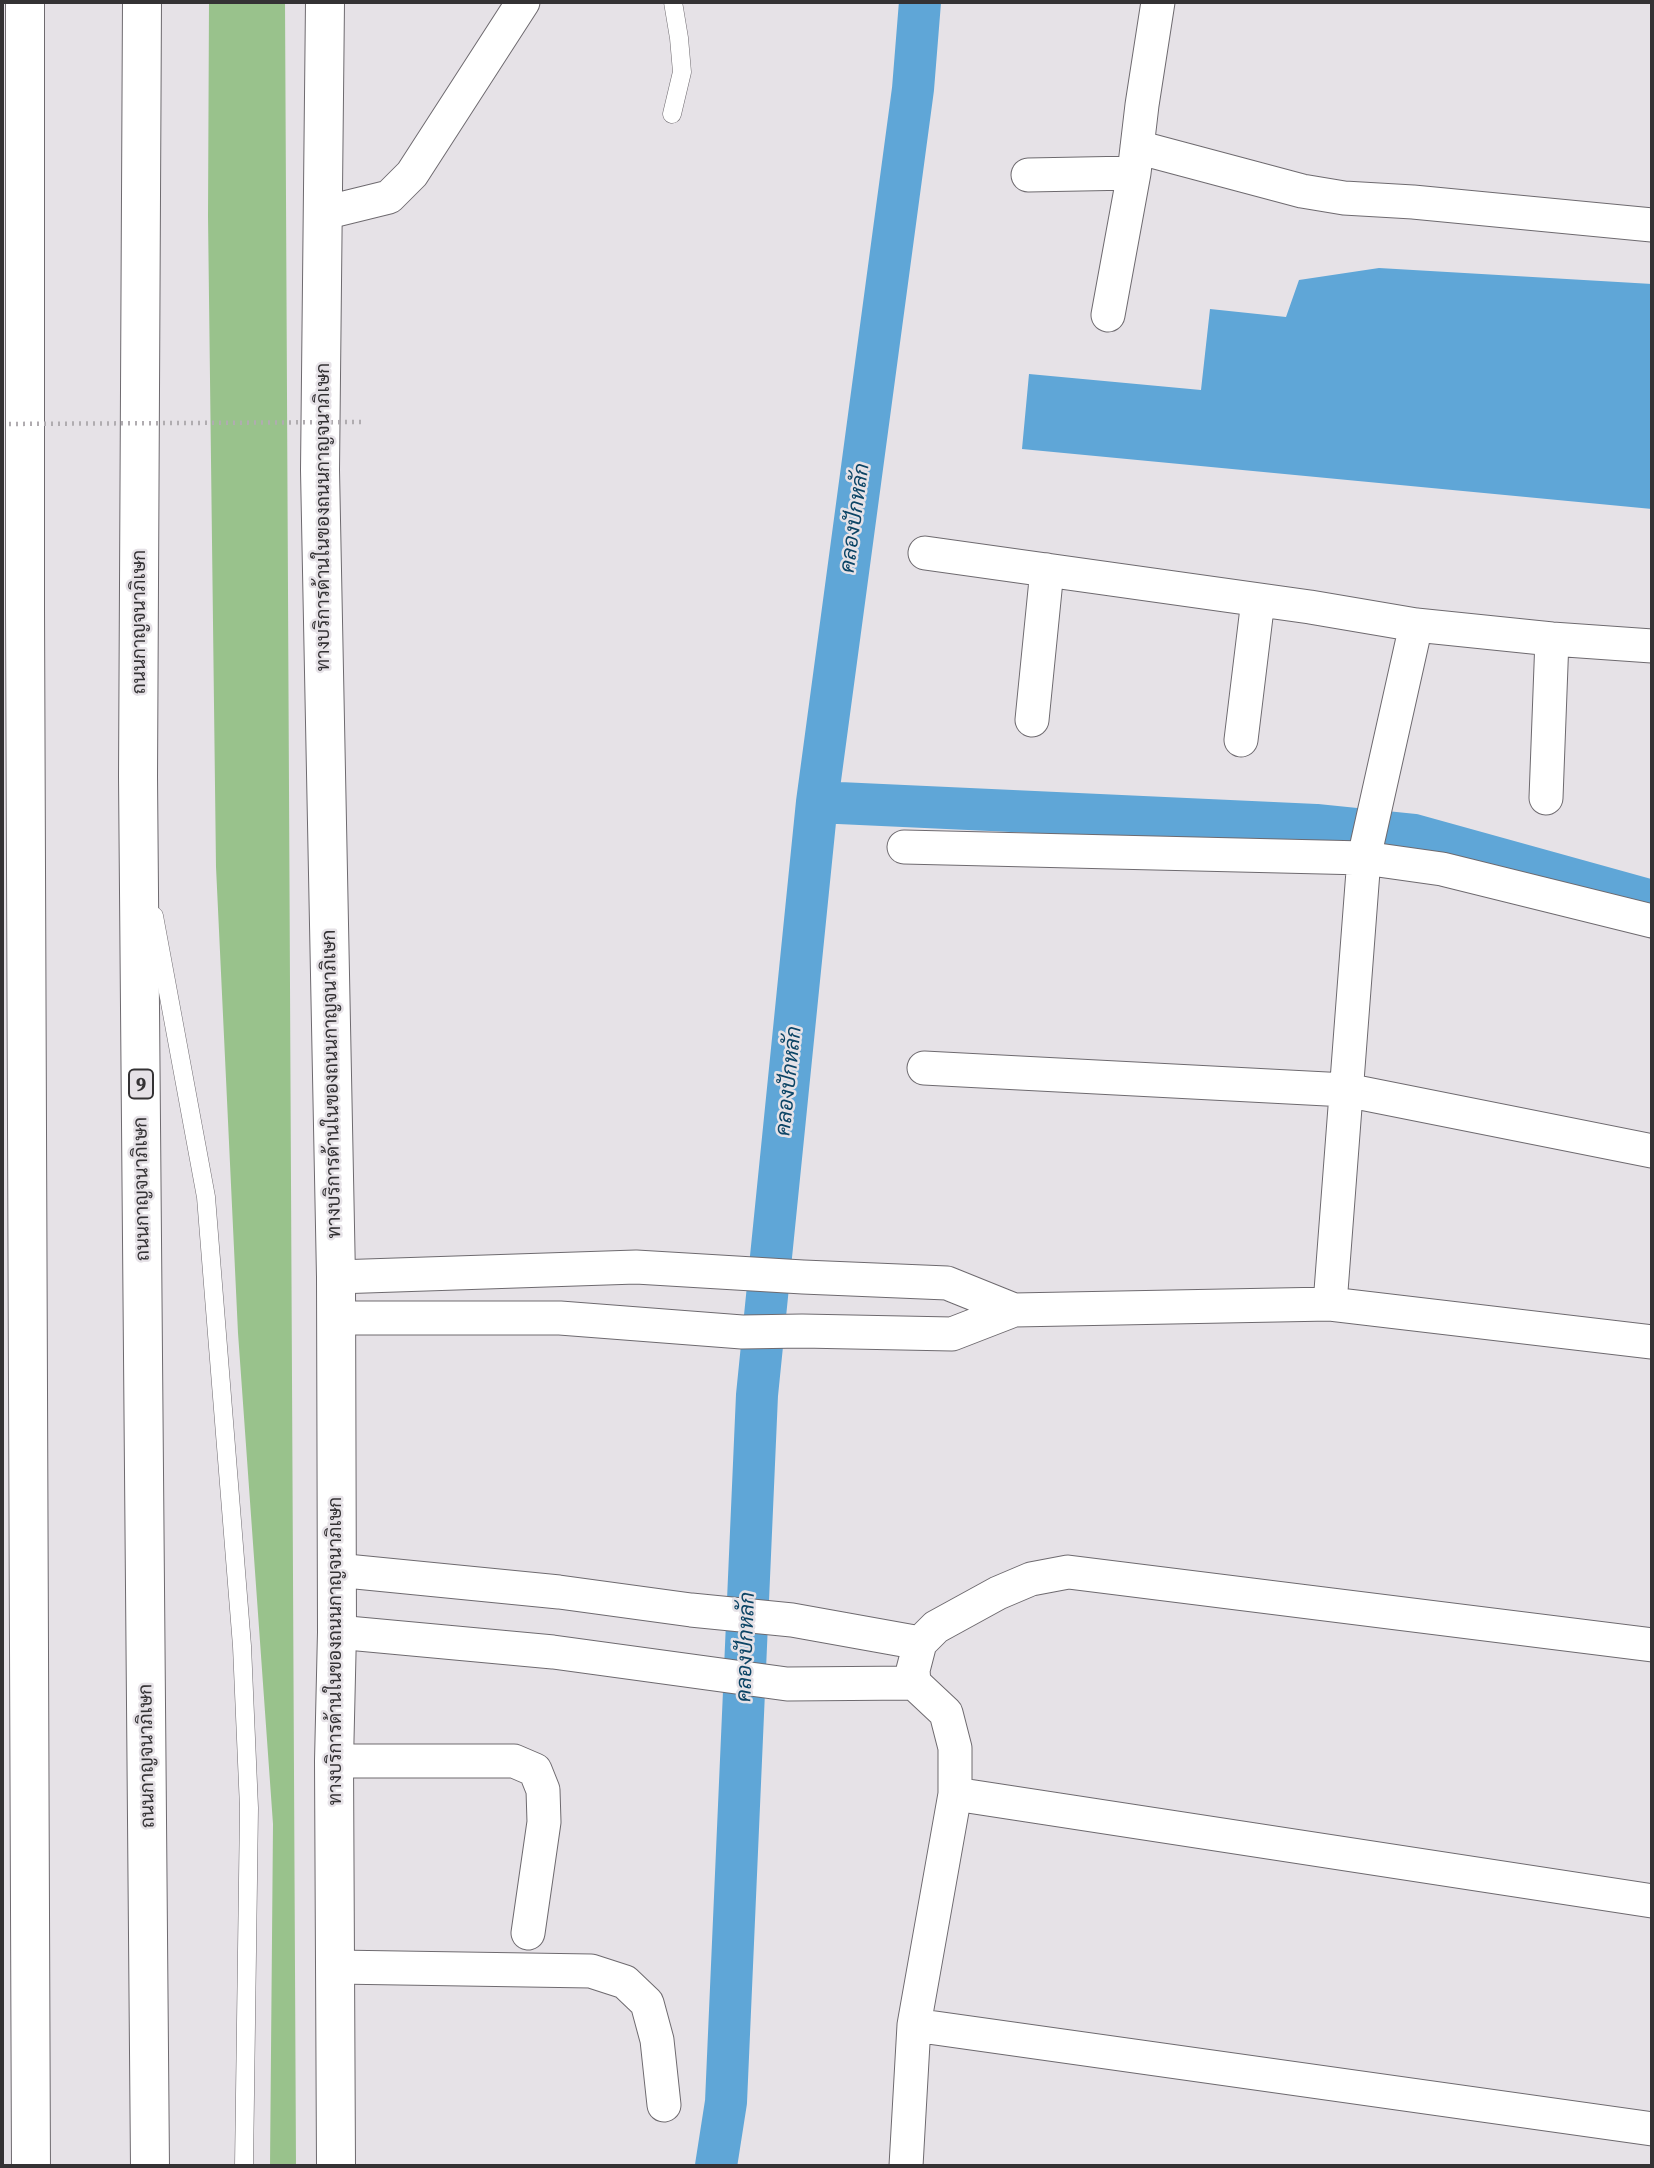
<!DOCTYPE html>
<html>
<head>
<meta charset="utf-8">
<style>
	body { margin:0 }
	#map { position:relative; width:1654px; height:2168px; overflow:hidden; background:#e6e2e7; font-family:"Roboto Serif",serif }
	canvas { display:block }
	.frame { position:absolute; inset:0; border:4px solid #343234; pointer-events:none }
</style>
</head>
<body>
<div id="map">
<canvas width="1654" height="2168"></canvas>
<div class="frame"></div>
</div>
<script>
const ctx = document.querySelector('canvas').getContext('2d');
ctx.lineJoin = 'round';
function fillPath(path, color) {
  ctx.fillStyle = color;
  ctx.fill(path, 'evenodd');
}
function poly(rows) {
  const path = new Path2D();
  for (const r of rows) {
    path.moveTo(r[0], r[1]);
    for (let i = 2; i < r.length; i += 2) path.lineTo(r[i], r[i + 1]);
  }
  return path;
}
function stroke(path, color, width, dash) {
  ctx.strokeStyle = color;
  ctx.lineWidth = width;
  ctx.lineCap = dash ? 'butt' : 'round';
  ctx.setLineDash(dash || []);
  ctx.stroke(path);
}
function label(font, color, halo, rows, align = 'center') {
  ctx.font = font + ' "Roboto Serif",Sarabun,serif';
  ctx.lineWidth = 5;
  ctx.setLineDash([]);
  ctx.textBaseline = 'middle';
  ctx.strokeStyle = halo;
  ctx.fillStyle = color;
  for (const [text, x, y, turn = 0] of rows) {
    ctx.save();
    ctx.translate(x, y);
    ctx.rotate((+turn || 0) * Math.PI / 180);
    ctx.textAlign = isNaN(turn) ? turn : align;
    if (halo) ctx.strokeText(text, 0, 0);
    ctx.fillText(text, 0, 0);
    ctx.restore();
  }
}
const green = poly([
	[209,2,285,2,296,2166,270,2166,273,1824,238,1333,216,867,208,216]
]);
const water = poly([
	[1379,268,1652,284,1652,509,1022,449,1029,374,1201,390,1210,309,1286,317,1299,280]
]);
const canal = poly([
	[817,802,1316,825,1414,835,1652,901],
	[716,2166,726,2102,757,1395,817,802,913,89,920,2]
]);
const lane = poly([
	[672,114,682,72,679,38,673,2],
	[154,916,206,1197,242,1646,249,1808,244,2166]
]);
const street = poly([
	[1137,147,1302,191,1344,198,1413,202,1652,225],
	[1028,175,1134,173],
	[324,213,389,197,412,174,523,2],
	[1108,315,1134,173,1142,105,1158,2],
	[925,553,1310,607,1416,625,1552,639,1652,646],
	[1032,720,1047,570],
	[1241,740,1258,600],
	[1546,798,1552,639],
	[904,847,1364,858,1442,869,1652,921],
	[924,1068,1346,1090,1652,1151],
	[336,1277,636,1267,803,1277,947,1283,1014,1310],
	[1330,1304,1364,858,1416,625],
	[336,1318,560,1318,742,1332,802,1331,952,1334,1014,1310,1330,1304,1652,1342],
	[336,1570,559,1592,691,1610,792,1620,920,1643],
	[337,1632,553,1652,787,1684,914,1683],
	[334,1761,514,1761,535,1770,543,1790,544,1822,528,1933],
	[955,1794,1652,1901],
	[336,1967,591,1971,625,1982,647,2003,657,2040,664,2105],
	[914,2025,1652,2129],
	[906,2166,914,2025,955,1794,955,1748,946,1713,914,1683,913,1670,920,1643,936,1627,998,1593,1031,1579,1068,1572,1652,1645]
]);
const secondary = poly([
	[325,2,320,470,336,1277,337,1632,334,1761,336,2166]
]);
const highway = poly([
	[25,2,25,609,31,2166],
	[142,2,138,776,150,2166]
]);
const pathBridge = poly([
	[2,424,361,422]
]);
const shields = [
	[141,1084,24]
];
const shieldNames = [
	["9",141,1084]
];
const streetNames = [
	["ทางบริการด้านในของถนนกาญจนาภิเษก",323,517,-90],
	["ถนนกาญจนาภิเษก",139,622,-90],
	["ทางบริการด้านในของถนนกาญจนาภิเษก",332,1084,-91],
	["ถนนกาญจนาภิเษก",142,1189,-91],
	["ทางบริการด้านในของถนนกาญจนาภิเษก",335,1651,-90],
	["ถนนกาญจนาภิเษก",147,1756,-91]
];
const waterNames = [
	["คลองปักหลัก",855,518,-82],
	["คลองปักหลัก",789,1081,-84],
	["คลองปักหลัก",746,1647,-88]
];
fillPath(green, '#99c28c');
fillPath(water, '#5fa6d7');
stroke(canal, '#5fa6d7', 42);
stroke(lane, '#6e6a6f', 19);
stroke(street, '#6e6a6f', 35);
stroke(secondary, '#6e6a6f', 40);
stroke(highway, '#6e6a6f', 40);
stroke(lane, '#fff', 18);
stroke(street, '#fff', 33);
stroke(secondary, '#fff', 38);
stroke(highway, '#fff', 38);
stroke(pathBridge, '#b0acb0', 4.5, [2, 5]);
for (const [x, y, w] of shields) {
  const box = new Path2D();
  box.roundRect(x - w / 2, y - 14.5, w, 29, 5);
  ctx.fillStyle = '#e6e2e7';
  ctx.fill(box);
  stroke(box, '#343234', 2);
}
label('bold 18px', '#343234', null, shieldNames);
label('19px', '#343234', '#e6e2e7', streetNames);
label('italic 21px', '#0b4465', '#e6e2e7', waterNames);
</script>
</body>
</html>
